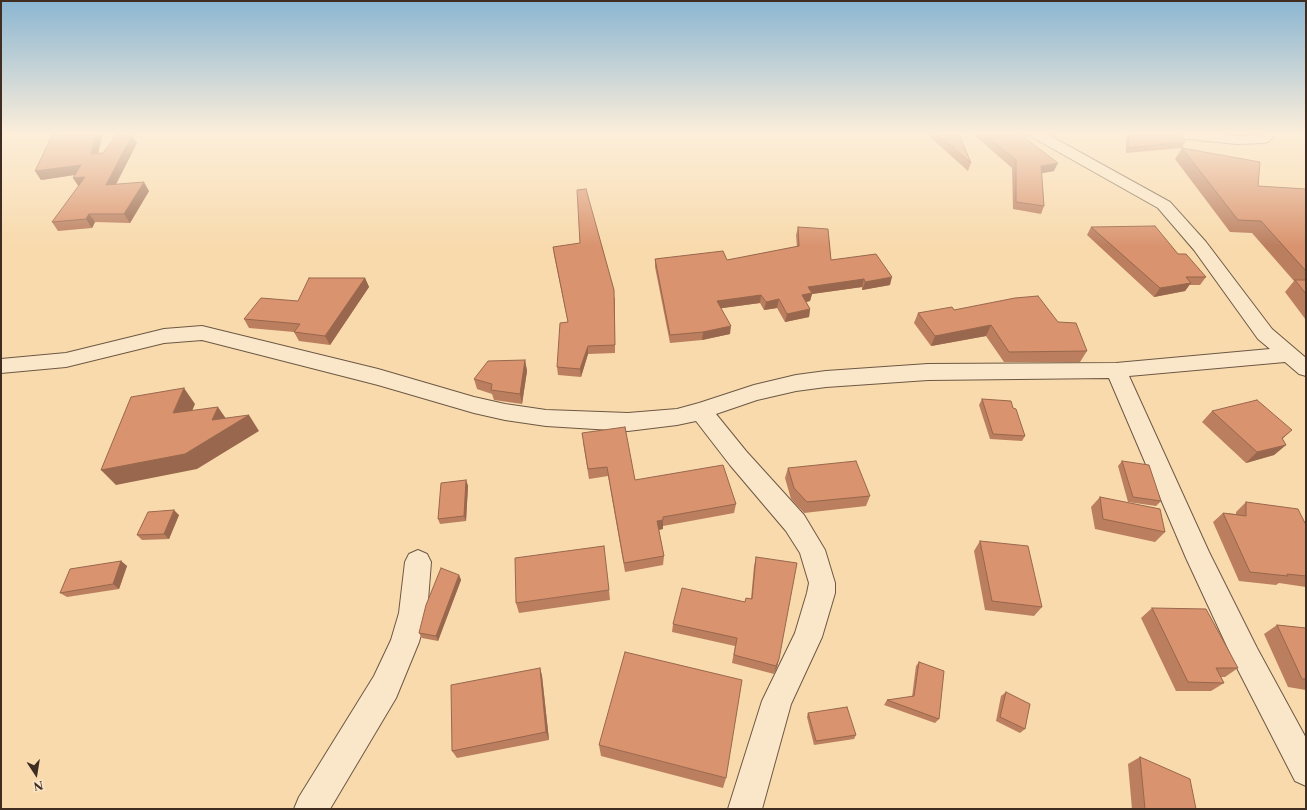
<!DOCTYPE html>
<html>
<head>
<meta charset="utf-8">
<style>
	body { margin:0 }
	#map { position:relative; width:1307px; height:810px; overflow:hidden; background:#f8daac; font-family:"Libre Caslon Text",serif }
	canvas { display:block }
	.frame { position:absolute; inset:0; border:2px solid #3f2d21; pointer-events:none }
	.north { position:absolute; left:16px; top:754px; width:40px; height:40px; -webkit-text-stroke:3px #fae7c9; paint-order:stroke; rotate:168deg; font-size:11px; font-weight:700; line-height:16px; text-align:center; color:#3f2d21 }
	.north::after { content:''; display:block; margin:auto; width:14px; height:18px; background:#3f2d21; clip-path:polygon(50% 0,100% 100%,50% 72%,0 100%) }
</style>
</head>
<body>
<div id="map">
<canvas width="1307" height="810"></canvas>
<div class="frame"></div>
<div class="north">N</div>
</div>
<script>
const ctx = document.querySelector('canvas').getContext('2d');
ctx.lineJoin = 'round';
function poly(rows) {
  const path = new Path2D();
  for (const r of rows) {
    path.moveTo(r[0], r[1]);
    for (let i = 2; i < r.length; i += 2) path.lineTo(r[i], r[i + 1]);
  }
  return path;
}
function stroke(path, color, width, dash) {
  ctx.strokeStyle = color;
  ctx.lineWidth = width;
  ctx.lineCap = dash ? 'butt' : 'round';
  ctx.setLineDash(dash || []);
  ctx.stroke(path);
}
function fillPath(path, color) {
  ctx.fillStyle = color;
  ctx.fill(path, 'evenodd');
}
const minor = poly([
	[1030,134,1047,134,1170,202,1206,242,1272,329,1306,358,1306,376,1299,374,1285,362,1129,376,1209,552,1257,648,1306,738,1306,786,1295,781,1237,668,1186,558,1109,378,928,380,826,387,796,391,757,400,716,414,746,451,804,515,825,550,835,583,835,593,822,637,791,704,762,809,728,809,762,701,795,633,807,593,809,583,800,553,786,531,730,465,696,421,677,425,628,431,546,426,505,420,474,413,378,385,202,340,164,343,66,367,1,373,1,359,66,353,164,329,202,326,378,369,474,397,505,404,546,410,628,413,677,409,699,403,754,385,796,375,826,371,928,364,1116,363,1270,349,1258,339,1194,250,1158,208,1032,137,1030,134],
	[1171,134,1218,134,1237,136,1273,134,1273,137,1268,142,1263,143,1237,144,1178,138,1173,137,1171,134],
	[418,550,427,554,431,562,427,613,419,642,396,698,330,809,294,809,299,797,374,676,391,640,399,613,405,562,409,554,418,550]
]);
const wall = poly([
	[53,134,103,134,98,153,103,153,137,143,116,184,149,191,130,223,95,222,92,228,58,231,52,222,79,186,73,178,75,175,41,180,35,171],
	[929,134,959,134,971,163,968,171,930,137],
	[973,134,1032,134,1030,137,1025,138,1054,171,1042,173,1044,206,1041,214,1013,209,1012,168],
	[1049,134,1071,134,1053,135],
	[1126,134,1178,134,1185,142,1182,148,1126,153],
	[1182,148,1258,186,1306,189,1306,320,1285,292,1294,281,1252,233,1230,232,1175,159],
	[798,227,831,260,890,285,862,290,862,287,812,294,810,301,806,302,810,309,809,317,785,322,777,308,764,310,760,303,721,308,730,334,702,340,670,343,655,267,655,259,727,260,797,247,796,235],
	[1091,227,1178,254,1206,277,1200,285,1189,285,1185,291,1154,297,1087,235],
	[553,247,615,298,615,353,588,354,581,377,558,375,557,367,568,323,554,255],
	[365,278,369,287,330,345,299,341,294,332,249,328,244,319,298,301],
	[954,310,1058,322,1087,351,1080,362,1004,362,986,336,931,346,914,323,918,313],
	[525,360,527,371,522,404,494,400,492,394,477,389,474,379],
	[982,399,1013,408,1025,436,1022,441,990,439,979,405],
	[1212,411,1282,439,1286,445,1274,455,1246,463,1202,422],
	[583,442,635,480,736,504,734,513,663,526,663,529,659,530,664,556,663,565,625,572,608,476,589,479],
	[1122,461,1161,501,1156,506,1128,502,1118,466],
	[788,468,870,496,866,506,804,513,791,499,785,478],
	[466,480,468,486,466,521,440,524,438,519],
	[1100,497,1165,532,1155,542,1095,529,1091,507],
	[1246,502,1306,525,1306,587,1279,583,1276,585,1239,581,1213,522,1223,513,1236,514,1236,512],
	[179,515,169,539,142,540,137,535],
	[980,541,1042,607,1034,616,985,610,974,551],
	[756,557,779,659,777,667,774,674,732,663,735,646,672,632,673,624,745,602,751,599,754,566],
	[121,561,127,566,119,589,67,597,60,593],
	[459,575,461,580,438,641,422,638,419,633],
	[609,590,610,600,519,613,516,603],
	[1152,608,1238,668,1225,677,1221,677,1224,683,1211,691,1176,691,1141,618],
	[1277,625,1306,628,1306,690,1288,687,1264,634],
	[919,662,939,719,935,723,884,705,887,700,912,697,916,666],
	[540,668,542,676,549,740,457,758,452,751],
	[1006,692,1025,729,1020,733,996,721,1001,696],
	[808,713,856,735,854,739,814,745,807,717],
	[599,745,726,778,723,788,601,756],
	[1140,757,1196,809,1132,809,1128,764]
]);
const shadedWall = poly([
	[96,134,103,134,96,162,91,154],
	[132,135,137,143,111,194,106,185],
	[1058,163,1054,171,1038,174,1041,166],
	[81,165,87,173,41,180,35,171],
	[85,177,79,187,73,178],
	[144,182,149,191,130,223,124,214],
	[89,214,95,222,92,228,86,219],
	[892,277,890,285,862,290,865,282],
	[365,278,369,287,330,345,325,336],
	[864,279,862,287,812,294,810,301,801,303,802,295,808,287],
	[1191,283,1185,291,1154,297,1160,288],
	[761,295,760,303,716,309,717,301],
	[779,299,777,308,764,310,766,302],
	[810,309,809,317,785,322,787,314],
	[991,325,986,336,931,346,935,336],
	[731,326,730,334,702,340,703,332],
	[588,346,588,354,581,377,580,369],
	[525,360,527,371,522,404,520,394],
	[184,388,195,404,185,428,173,413],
	[218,407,229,423,249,415,259,431,197,469,116,485,101,470,212,420],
	[1292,430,1280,441,1286,445,1274,455,1246,463,1257,452,1282,438],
	[466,480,468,486,466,521,464,516],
	[174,510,179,515,169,539,164,534],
	[663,520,663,529,657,530,657,521],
	[121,561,127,566,119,589,113,584],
	[459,575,461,580,438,641,436,636],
	[779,659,777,667,774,674,776,666],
	[540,668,542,676,549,740,546,732]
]);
const building = poly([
	[53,134,96,134,91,154,103,153,117,134,130,134,132,135,106,185,144,182,124,214,89,214,86,219,52,222,85,177,73,178,81,165,35,171,53,134],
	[938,134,959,134,971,163,938,134],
	[984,134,1020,134,1058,163,1041,166,1044,206,1016,202,1016,160,984,134],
	[1129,134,1182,134,1185,142,1128,148,1129,134],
	[1182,148,1260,162,1258,186,1306,189,1306,271,1261,221,1238,220,1182,148],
	[586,189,614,290,615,345,588,346,580,369,557,367,560,323,568,322,553,247,580,243,577,190,586,189],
	[1155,226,1178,254,1186,254,1206,277,1186,277,1191,283,1160,288,1091,227,1155,226],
	[798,227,828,229,831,260,876,254,892,277,865,282,864,279,808,287,812,293,802,295,810,309,787,314,779,299,766,302,761,295,717,301,731,326,703,332,670,335,655,259,723,251,727,260,799,246,798,227],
	[309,278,365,278,325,336,294,332,300,324,244,319,261,298,298,301,309,278],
	[1295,280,1306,280,1306,294,1295,280],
	[1038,296,1058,322,1076,323,1087,351,1009,352,991,325,935,336,918,313,952,307,954,310,1015,298,1038,296],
	[525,360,520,394,491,390,492,384,474,379,488,361,525,360],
	[184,388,173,413,218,407,212,420,249,415,185,454,101,470,131,397,184,388],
	[982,399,1011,401,1013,408,1016,409,1025,436,993,434,982,399],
	[1257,400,1292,430,1282,438,1286,445,1257,452,1212,411,1257,400],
	[625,427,635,480,723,465,736,504,663,517,663,520,657,521,664,556,624,563,607,467,588,469,582,433,625,427],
	[856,461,870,496,807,502,794,488,788,468,856,461],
	[1122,461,1149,465,1161,501,1133,497,1122,461],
	[466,480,464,516,438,519,441,483,466,480],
	[1100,497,1160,509,1165,532,1103,519,1100,497],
	[1246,502,1298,509,1306,525,1306,576,1287,574,1288,576,1250,572,1223,513,1246,516,1246,502],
	[174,510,164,534,137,535,148,512,174,510],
	[980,541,1028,546,1042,607,992,601,980,541],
	[604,546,609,590,516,603,515,558,604,546],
	[756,557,797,563,779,659,776,666,734,655,737,638,673,624,682,588,745,602,746,598,752,599,756,557],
	[121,561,113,584,60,593,70,569,121,561],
	[441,568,459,575,436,636,419,633,426,605,441,568],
	[1152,608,1206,609,1238,668,1216,668,1224,683,1188,682,1152,608],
	[1277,625,1306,628,1306,679,1302,679,1277,625],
	[625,652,742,680,726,778,599,745,625,652],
	[919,662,944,671,939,719,887,700,914,696,919,662],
	[540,668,546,732,452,751,451,685,540,668],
	[1006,692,1030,704,1025,729,1000,717,1006,692],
	[847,707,856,735,816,741,808,713,847,707],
	[1140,757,1190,779,1196,809,1145,809,1140,757]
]);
stroke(minor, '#6d5844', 2);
fillPath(minor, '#fae7c9');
fillPath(wall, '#bb7e5f');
fillPath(shadedWall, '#98674d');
fillPath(building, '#d9936e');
stroke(building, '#98674d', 1);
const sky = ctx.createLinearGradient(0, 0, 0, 247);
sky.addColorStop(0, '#8bb6d2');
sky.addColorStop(0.54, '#fceeda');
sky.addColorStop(1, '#fceeda00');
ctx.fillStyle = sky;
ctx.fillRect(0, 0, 1307, 247);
</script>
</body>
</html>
